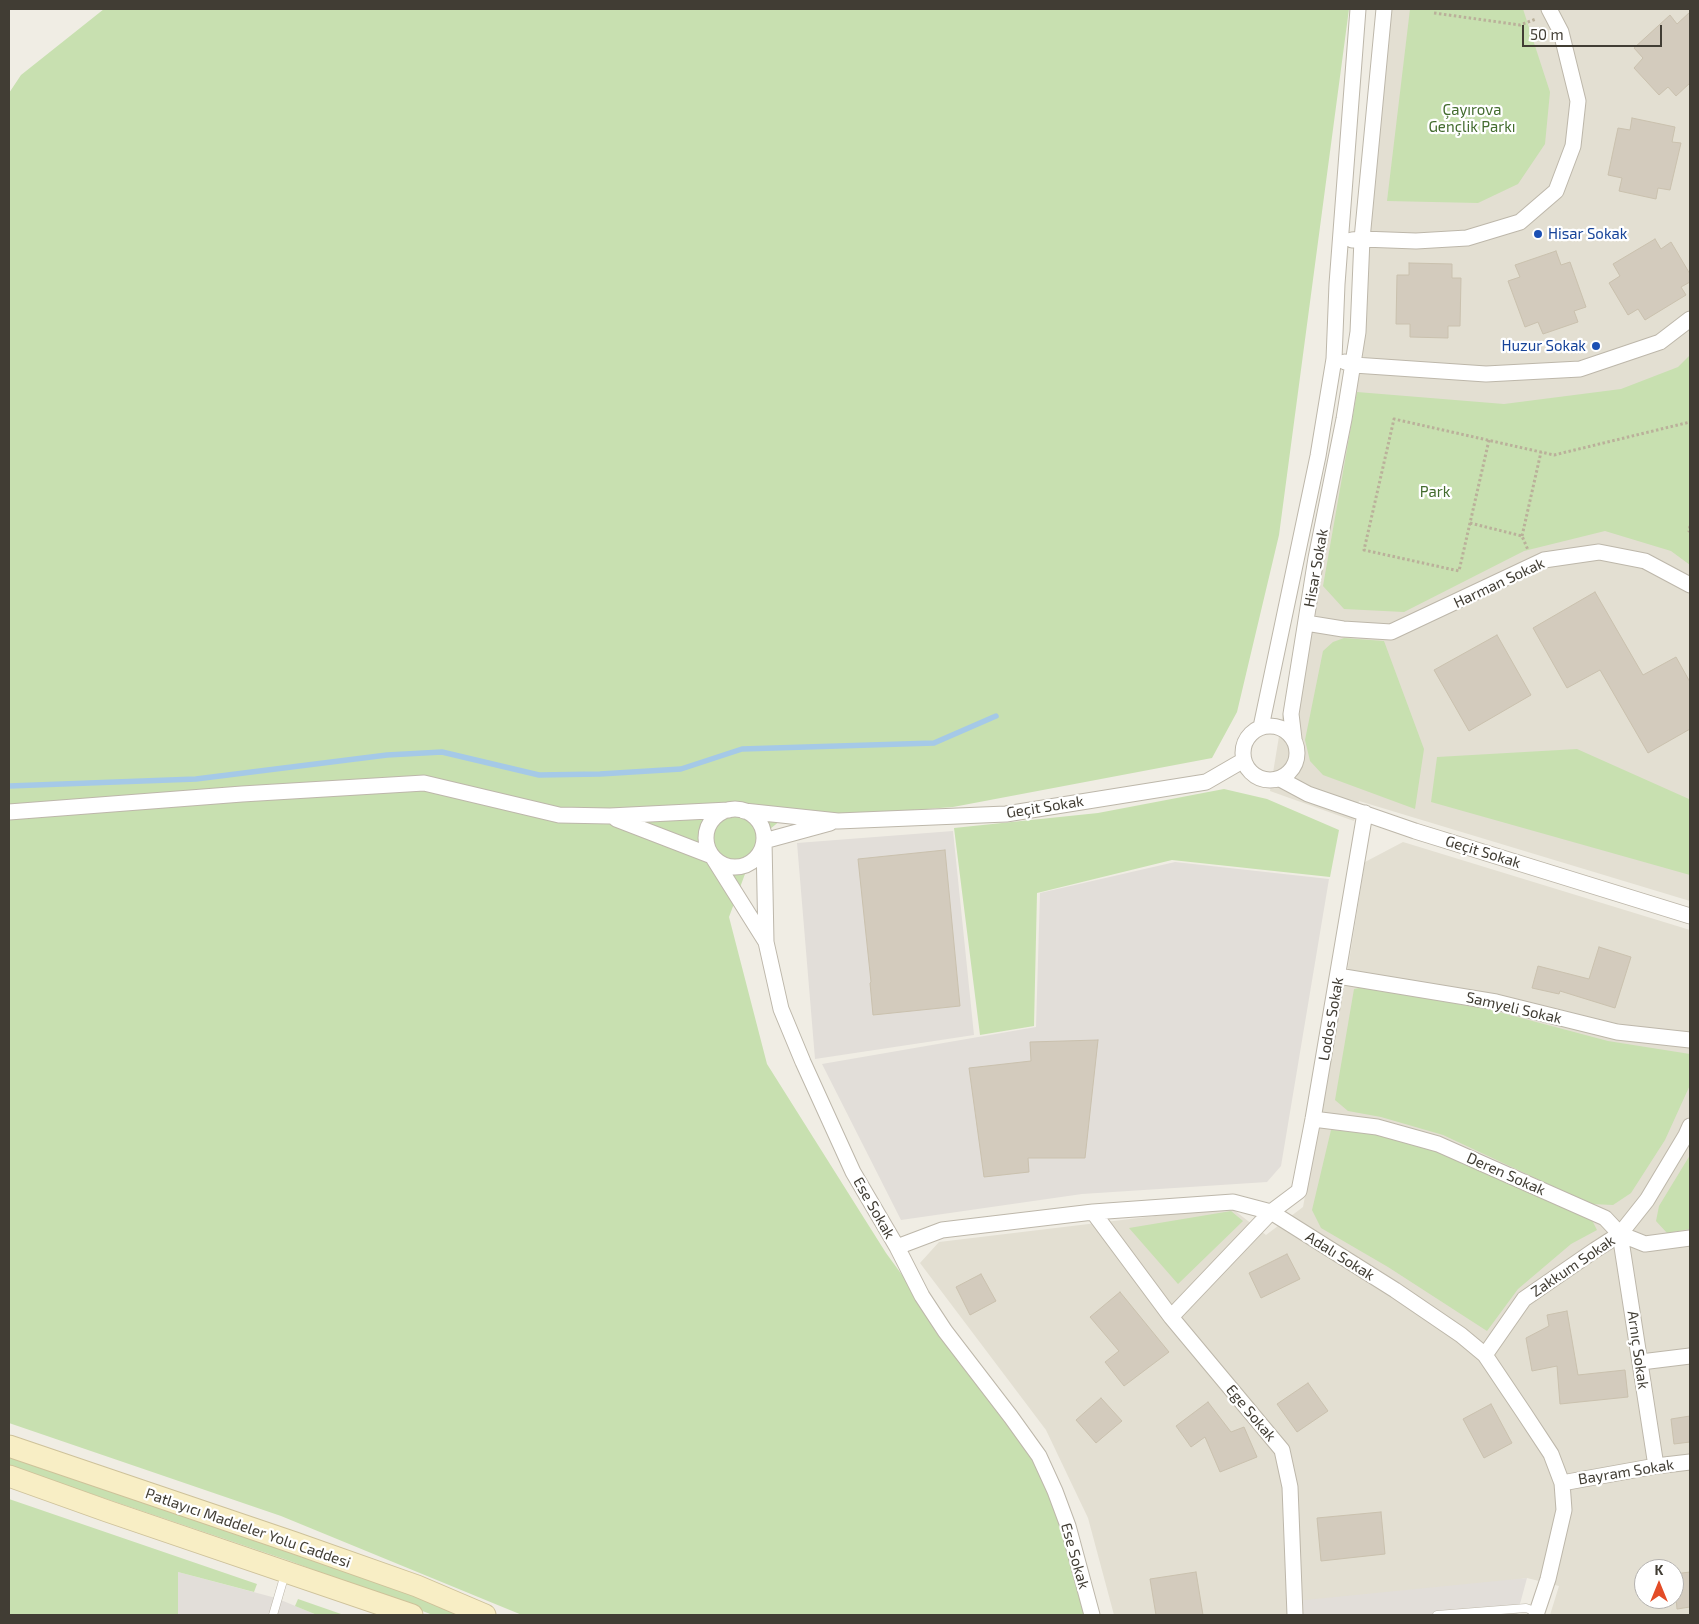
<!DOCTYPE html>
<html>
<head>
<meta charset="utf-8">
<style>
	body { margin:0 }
	#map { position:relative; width:1699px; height:1624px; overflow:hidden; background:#f0ede4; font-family:"Exo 2",sans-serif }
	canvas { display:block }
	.frame { position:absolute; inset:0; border:10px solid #413d34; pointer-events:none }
	.north { position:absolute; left:1634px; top:1559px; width:50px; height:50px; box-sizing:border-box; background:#fff; border:1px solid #b3b1ae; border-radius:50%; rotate:0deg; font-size:14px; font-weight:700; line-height:20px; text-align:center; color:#413d34 }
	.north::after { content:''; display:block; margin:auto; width:18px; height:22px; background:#e34c27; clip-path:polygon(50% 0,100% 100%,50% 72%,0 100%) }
	.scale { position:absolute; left:1522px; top:25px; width:140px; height:22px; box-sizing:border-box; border:2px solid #413d34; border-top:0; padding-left:6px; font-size:15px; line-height:18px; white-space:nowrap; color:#413d34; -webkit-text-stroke:4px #fff; paint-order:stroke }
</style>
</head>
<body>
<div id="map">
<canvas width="1699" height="1624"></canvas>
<div class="frame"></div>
<div class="north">K</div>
<div class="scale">50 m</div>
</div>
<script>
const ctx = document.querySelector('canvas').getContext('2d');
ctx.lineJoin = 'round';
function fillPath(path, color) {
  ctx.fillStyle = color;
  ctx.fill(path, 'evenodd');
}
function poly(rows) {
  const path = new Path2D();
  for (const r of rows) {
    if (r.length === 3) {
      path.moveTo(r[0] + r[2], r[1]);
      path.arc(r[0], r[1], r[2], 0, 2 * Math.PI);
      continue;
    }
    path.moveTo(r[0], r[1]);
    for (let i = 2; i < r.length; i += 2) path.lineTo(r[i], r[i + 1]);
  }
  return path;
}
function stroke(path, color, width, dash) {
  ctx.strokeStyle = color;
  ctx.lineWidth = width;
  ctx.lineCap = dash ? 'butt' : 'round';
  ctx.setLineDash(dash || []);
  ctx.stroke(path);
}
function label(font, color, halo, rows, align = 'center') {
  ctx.font = font + ' "Exo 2",sans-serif';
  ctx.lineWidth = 4.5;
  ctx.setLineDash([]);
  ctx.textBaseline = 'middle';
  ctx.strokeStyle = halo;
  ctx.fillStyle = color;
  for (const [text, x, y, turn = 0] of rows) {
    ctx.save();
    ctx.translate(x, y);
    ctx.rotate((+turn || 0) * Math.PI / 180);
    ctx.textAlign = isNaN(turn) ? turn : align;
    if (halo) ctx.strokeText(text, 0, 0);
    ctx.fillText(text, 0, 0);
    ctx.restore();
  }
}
const residential = poly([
	[1383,9,1690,9,1690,901,1359,801,1354,821,1270,791,1308,560,1348,361],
	[1403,842,1690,930,1690,1615,1550,1615,1559,1586,1527,1578,1296,1615,1114,1615,1088,1518,1046,1430,920,1263,939,1242,1230,1207,1266,1235,1303,1207,1348,967,1365,862],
	[1644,1569,1674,1569,1674,1599,1644,1599]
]);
const industrial = poly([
	[953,831,974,1035,815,1059,797,843],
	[1175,862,1329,879,1281,1166,1267,1182,1082,1194,901,1220,822,1064,1036,1027,1040,893],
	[178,1572,276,1598,317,1615,178,1615],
	[1527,1578,1517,1615,1296,1615,1295,1601]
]);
const green = poly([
	[104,9,1349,9,1279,535,1237,712,1212,758,953,807,781,820,758,839,729,917,767,1064,886,1253,1028,1447,1052,1493,1087,1615,522,1615,281,1516,9,1423,9,93,21,75],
	[1410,9,1523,9,1550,92,1545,144,1518,184,1478,203,1387,201],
	[1690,355,1690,565,1671,551,1605,531,1524,551,1404,612,1344,609,1323,586,1357,392,1504,404,1621,389,1678,367],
	[1344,638,1384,641,1424,749,1415,809,1323,775,1310,761,1305,740,1323,651,1333,642],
	[1577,749,1689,799,1690,803,1690,875,1431,802,1437,757],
	[1224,789,1267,799,1339,830,1330,877,1172,860,1037,893,1034,1026,980,1035,954,828,1098,813],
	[1364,987,1491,1010,1608,1041,1690,1054,1690,1085,1665,1140,1631,1193,1613,1205,1591,1204,1443,1135,1381,1117,1348,1111,1335,1100,1354,989],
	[1331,1130,1379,1134,1440,1152,1592,1220,1597,1230,1571,1244,1518,1289,1487,1331,1388,1267,1321,1228,1312,1210],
	[1690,1155,1690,1229,1667,1233,1656,1221,1659,1206],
	[1231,1211,1243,1221,1178,1284,1129,1228],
	[9,1455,413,1595,463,1615,433,1615,290,1561,9,1466],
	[9,1499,257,1584,254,1592,178,1572,178,1615,9,1615],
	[298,1599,344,1615,317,1615,295,1606]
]);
const stream = poly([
	[9,786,196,779,387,755,442,752,539,775,600,774,681,769,742,749,934,743,996,716]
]);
const building = poly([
	[1690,12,1690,83,1676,96,1668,87,1659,95,1634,68,1643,58,1634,48,1670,15,1677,24,1690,12],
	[1632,118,1675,127,1672,142,1681,143,1670,190,1658,188,1656,199,1619,191,1622,178,1608,175,1618,128,1630,130,1632,118],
	[1655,239,1661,249,1671,242,1690,274,1690,282,1681,287,1686,295,1645,320,1638,309,1628,315,1609,283,1620,276,1613,264,1655,239],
	[1556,251,1561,265,1570,262,1586,307,1574,311,1578,322,1543,334,1538,322,1525,327,1508,281,1520,277,1515,265,1556,251],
	[1409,263,1452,264,1452,278,1461,278,1460,326,1448,326,1448,338,1410,337,1410,324,1396,324,1397,275,1409,275,1409,263],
	[1595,592,1643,675,1676,657,1690,682,1690,729,1648,753,1600,670,1567,688,1533,628,1595,592],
	[1497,635,1531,695,1469,731,1434,670,1497,635],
	[945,850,960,1006,873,1015,870,983,871,982,858,859,945,850],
	[1599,947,1631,957,1615,1008,1560,991,1559,994,1532,988,1538,966,1589,979,1599,947],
	[1098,1040,1085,1158,1028,1158,1029,1172,984,1177,969,1068,1031,1061,1030,1042,1098,1040],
	[1287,1254,1300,1279,1261,1298,1249,1273,1287,1254],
	[981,1274,996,1301,970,1315,956,1287,981,1274],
	[1120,1292,1169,1352,1124,1386,1105,1362,1119,1351,1090,1317,1120,1292],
	[1567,1311,1578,1375,1625,1370,1628,1397,1560,1404,1557,1366,1532,1371,1526,1338,1549,1326,1547,1315,1567,1311],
	[1308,1383,1328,1411,1297,1432,1277,1404,1308,1383],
	[1101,1398,1122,1421,1096,1443,1076,1420,1101,1398],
	[1208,1402,1231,1432,1244,1427,1257,1457,1220,1472,1205,1437,1191,1447,1176,1426,1208,1402],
	[1491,1404,1512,1443,1484,1458,1463,1419,1491,1404],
	[1690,1416,1690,1442,1674,1444,1671,1419,1690,1416],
	[1381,1512,1385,1554,1321,1561,1317,1518,1381,1512],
	[1196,1572,1203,1615,1156,1615,1150,1579,1196,1572],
	[1690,1572,1690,1607,1677,1609,1674,1574,1690,1572]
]);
const path = poly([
	[1434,13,1520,25,1536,19],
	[1489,440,1459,571,1364,550,1394,419,1554,455,1690,422],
	[1470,523,1522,536,1528,550],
	[1690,526,1689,531,1690,531],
	[1522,536,1541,452]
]);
const service = poly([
	[273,1615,285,1574],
	[1437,1615,1526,1608,1537,1612]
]);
const minor = poly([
	[1352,240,1362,239,1416,241,1467,238,1520,222,1556,191,1573,146,1578,101,1561,32,1549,9],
	[1345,362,1354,365,1486,374,1580,369,1660,342,1690,319],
	[1306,623,1343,629,1391,632,1544,560,1599,552,1645,561,1690,585],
	[1270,753,27],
	[1261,727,1318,456,1334,359,1337,284,1358,9],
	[1294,739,1291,714,1316,558,1344,419,1358,332,1362,239,1384,9],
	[1280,779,1308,794,1415,831,1690,916],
	[735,838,29],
	[744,811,838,821,1006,814,1206,782,1244,760],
	[9,812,242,794,424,783,559,815,610,816,729,810],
	[616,819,712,856,766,942],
	[764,841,766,942,781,1009,803,1062,853,1172,897,1247,922,1296,945,1331,1011,1417,1039,1456,1055,1491,1068,1526,1092,1615],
	[764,841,830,823],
	[1338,976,1496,1002,1617,1032,1690,1040],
	[1313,1119,1377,1127,1438,1144,1605,1218,1620,1234,1645,1244,1690,1238],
	[1093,1212,1171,1317,1282,1450,1290,1487,1295,1615],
	[1620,1234,1656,1466],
	[897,1247,942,1230,1093,1212,1233,1202,1271,1212,1395,1290,1461,1335,1485,1355,1524,1413,1551,1454,1562,1483,1564,1510,1548,1579,1536,1615],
	[1171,1317,1271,1212,1299,1191,1313,1119,1365,813],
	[1485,1355,1524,1299,1595,1250,1620,1234,1647,1200,1686,1135,1690,1126],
	[1641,1362,1690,1356],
	[1562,1483,1656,1466,1690,1462]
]);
const secondary = poly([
	[9,1446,295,1543,417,1586,485,1615],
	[9,1476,107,1511,412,1615]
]);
const markers = [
	[1538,234,5,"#1a4fb4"],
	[1596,346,5,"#1a4fb4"]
];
const parkNames = [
	["Çayırova",1472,110],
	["Gençlik Parkı",1472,127],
	["Park",1435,492]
];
const transitNames = [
	["Hisar Sokak",1548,234],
	["Huzur Sokak",1586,346,"right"]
];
const streetNames = [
	["Hisar Sokak",1316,568,-80],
	["Harman Sokak",1499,583,-25],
	["Geçit Sokak",1045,807,-9],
	["Geçit Sokak",1483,852,17],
	["Samyeli Sokak",1514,1008,13],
	["Lodos Sokak",1331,1019,-80],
	["Deren Sokak",1506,1174,24],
	["Ese Sokak",874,1208,60],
	["Adalı Sokak",1340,1256,32],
	["Zakkum Sokak",1573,1266,-34],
	["Arnıç Sokak",1638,1350,82],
	["Ege Sokak",1251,1413,50],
	["Bayram Sokak",1626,1472,-9],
	["Patlayıcı Maddeler Yolu Caddesi",248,1528,19],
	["Ese Sokak",1075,1556,74]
];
fillPath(residential, '#e3dfd2');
fillPath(industrial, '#e2ded9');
fillPath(green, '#c8e0b0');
stroke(stream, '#a5c9e7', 5.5);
fillPath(building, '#d3cbbd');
stroke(building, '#cac1ae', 1);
stroke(service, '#bdb7aa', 9);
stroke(minor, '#bdb7aa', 17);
stroke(secondary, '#cec29a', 23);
stroke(path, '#bab09a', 3, [2.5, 2.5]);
stroke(service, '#fff', 8);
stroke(minor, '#fff', 15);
stroke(secondary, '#f8eec5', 21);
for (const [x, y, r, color] of markers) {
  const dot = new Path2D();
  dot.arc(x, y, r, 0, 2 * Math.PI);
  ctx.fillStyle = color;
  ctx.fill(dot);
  stroke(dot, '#fff', 2);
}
label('15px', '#436c2e', '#fff', parkNames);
label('15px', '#164399', '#fff', transitNames, 'left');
label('15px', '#413d34', '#fff', streetNames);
</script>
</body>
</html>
